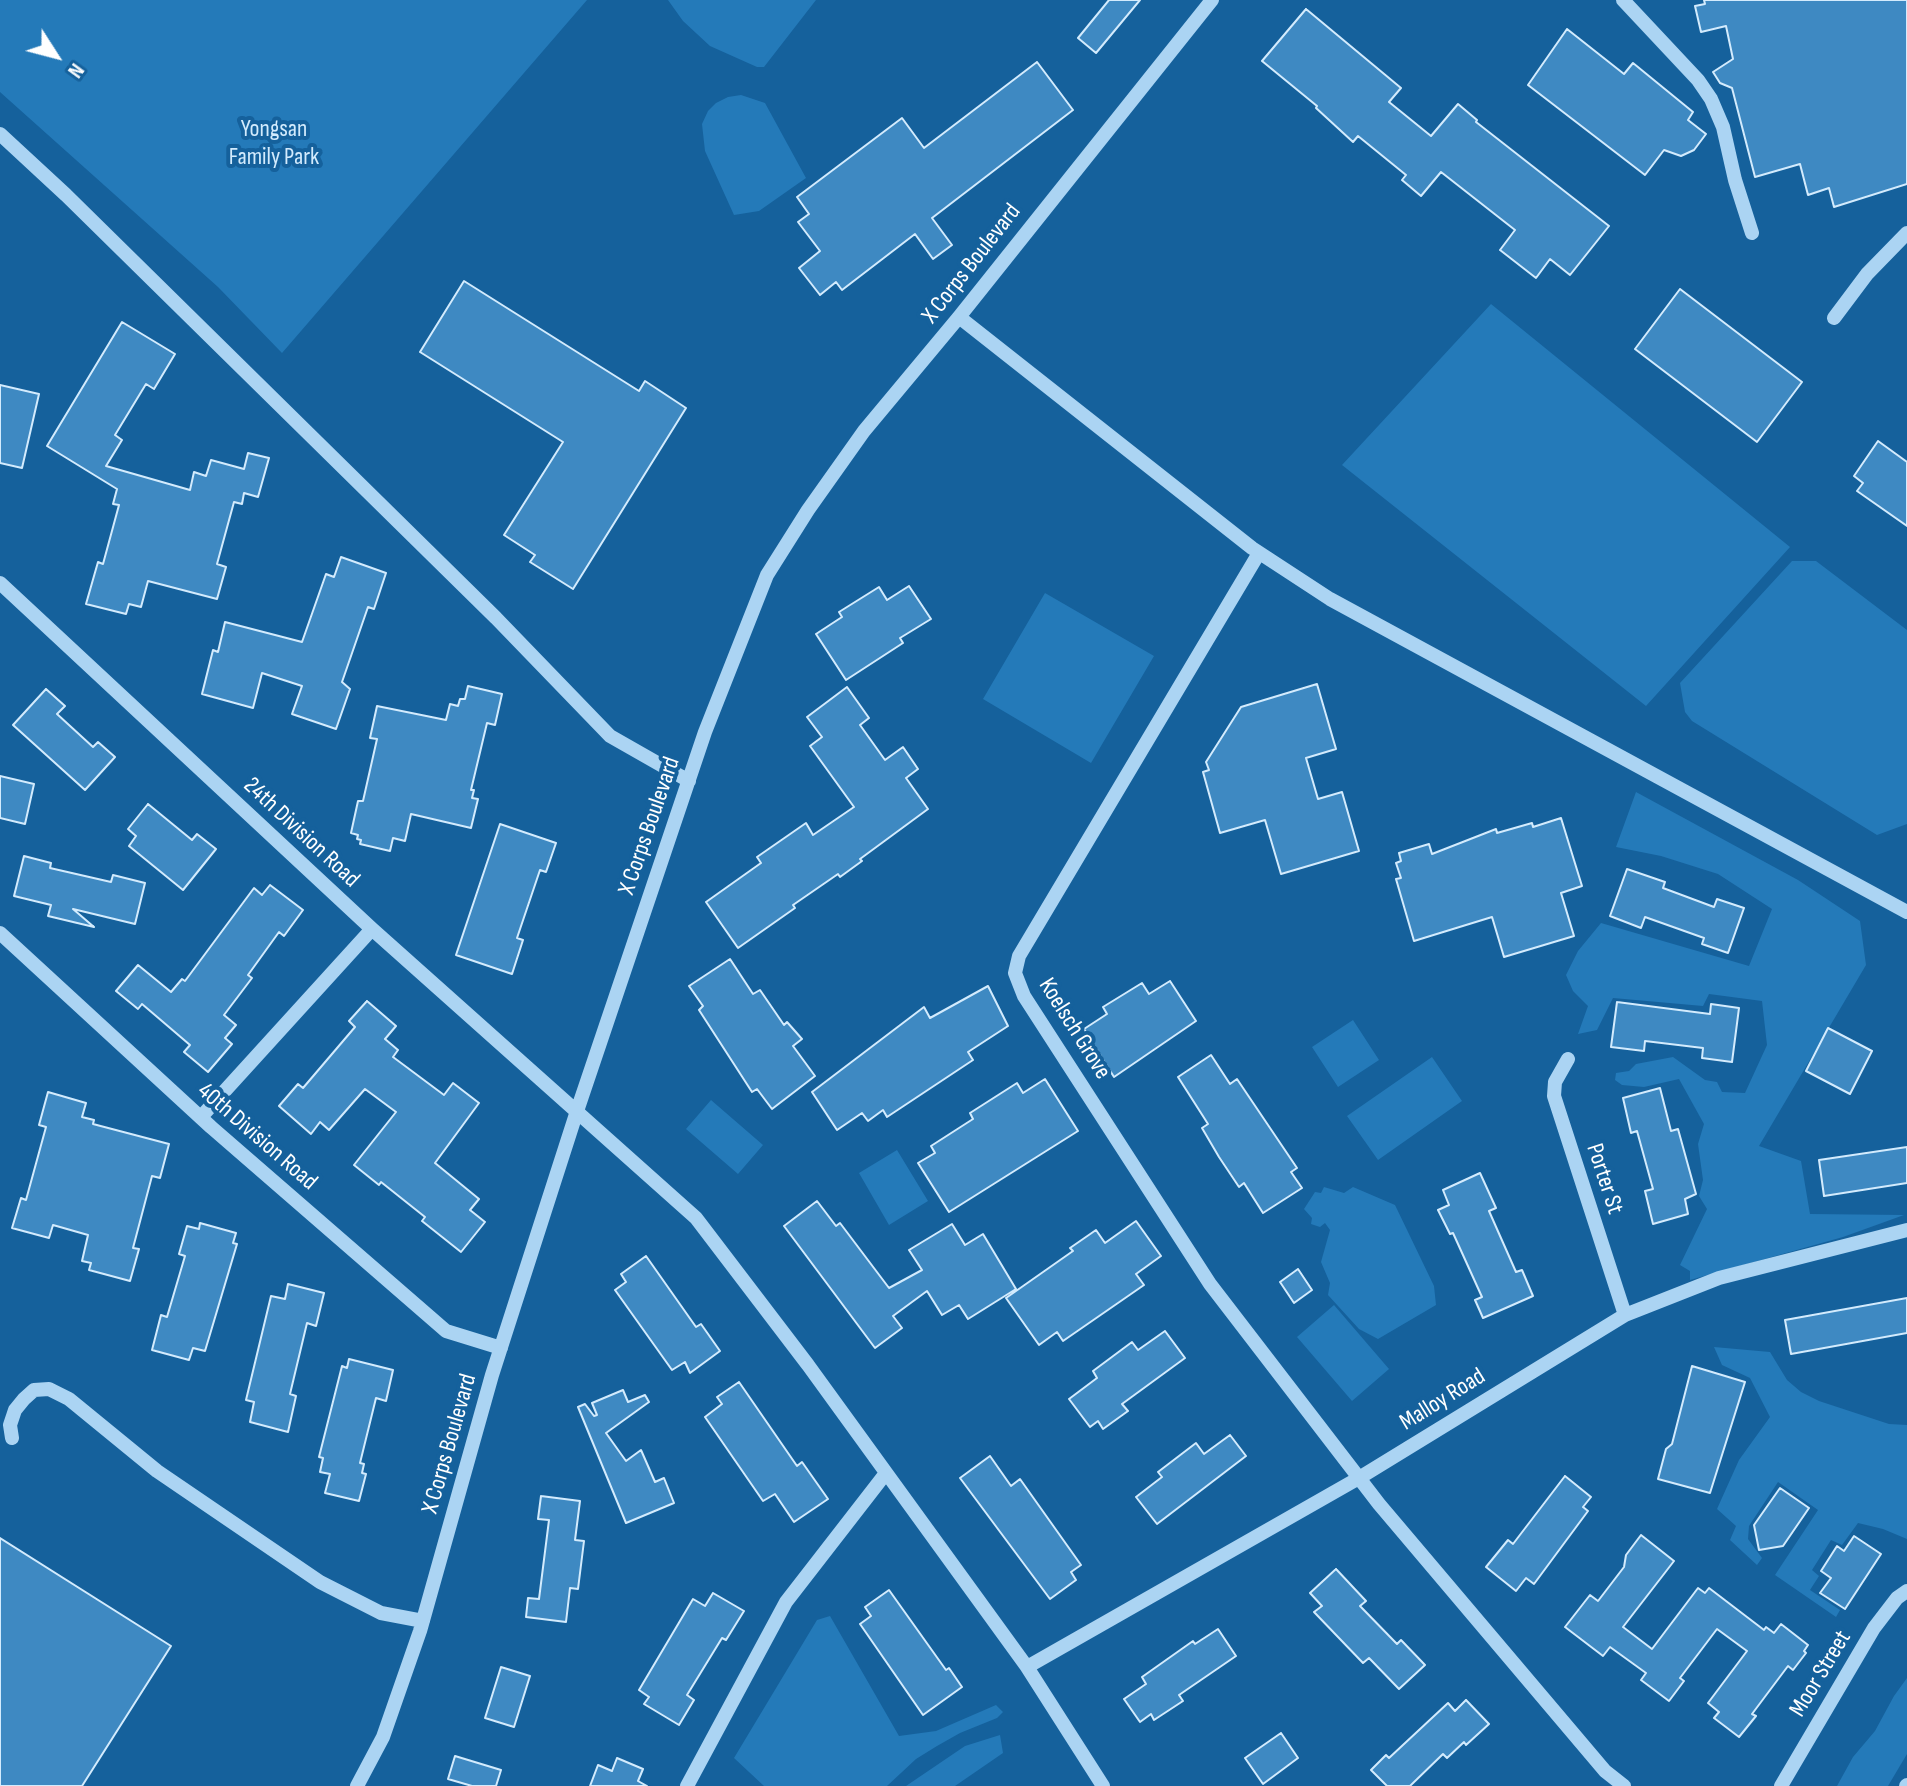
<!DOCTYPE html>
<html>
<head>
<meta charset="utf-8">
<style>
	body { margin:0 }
	#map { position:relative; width:1907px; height:1786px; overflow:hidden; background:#15619c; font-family:"Sofia Sans Condensed",sans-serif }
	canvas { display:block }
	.north { position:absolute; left:16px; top:16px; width:80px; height:80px; -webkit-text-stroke:6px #15619c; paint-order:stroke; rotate:126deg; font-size:22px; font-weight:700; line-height:32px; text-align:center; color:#fff }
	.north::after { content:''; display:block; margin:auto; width:28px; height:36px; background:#fff; clip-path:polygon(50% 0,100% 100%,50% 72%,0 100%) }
</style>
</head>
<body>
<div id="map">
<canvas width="1907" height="1786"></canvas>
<div class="north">N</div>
</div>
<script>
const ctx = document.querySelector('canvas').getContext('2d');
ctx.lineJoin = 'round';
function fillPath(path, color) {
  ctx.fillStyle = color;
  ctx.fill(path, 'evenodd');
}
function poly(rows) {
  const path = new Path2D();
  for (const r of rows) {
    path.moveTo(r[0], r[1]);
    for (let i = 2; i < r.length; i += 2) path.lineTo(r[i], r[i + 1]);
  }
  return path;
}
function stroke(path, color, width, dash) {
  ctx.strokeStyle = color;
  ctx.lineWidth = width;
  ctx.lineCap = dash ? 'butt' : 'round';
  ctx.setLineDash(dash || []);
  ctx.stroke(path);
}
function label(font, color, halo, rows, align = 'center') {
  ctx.font = font + ' "Sofia Sans Condensed",sans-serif';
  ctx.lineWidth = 8;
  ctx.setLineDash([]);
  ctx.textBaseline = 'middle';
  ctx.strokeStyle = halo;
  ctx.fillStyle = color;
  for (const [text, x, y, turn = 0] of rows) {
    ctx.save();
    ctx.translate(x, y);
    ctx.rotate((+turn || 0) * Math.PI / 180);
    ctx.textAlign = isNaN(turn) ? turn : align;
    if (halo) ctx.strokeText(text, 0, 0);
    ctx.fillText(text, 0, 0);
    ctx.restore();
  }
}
const green = poly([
	[0,0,587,0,282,353,218,287,0,92],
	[668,0,816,0,764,67,757,67,710,46,683,21],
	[741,95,765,103,806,178,759,211,734,215,705,151,702,124,708,111,716,103,728,97],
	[1491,304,1790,547,1646,706,1342,465],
	[1792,561,1816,561,1907,630,1907,824,1877,835,1692,721,1685,712,1680,683],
	[1045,593,1154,656,1091,763,983,699],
	[1636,792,1798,880,1860,921,1866,965,1759,1146,1801,1161,1810,1214,1904,1215,1843,1237,1690,1280,1690,1271,1680,1265,1707,1209,1699,1196,1703,1180,1698,1144,1704,1124,1679,1079,1644,1087,1622,1085,1615,1080,1616,1073,1629,1071,1636,1064,1673,1057,1705,1080,1717,1082,1722,1092,1745,1093,1767,1045,1762,1001,1709,994,1703,1006,1613,998,1597,1030,1578,1034,1588,1006,1573,991,1566,975,1578,951,1601,923,1749,966,1772,909,1718,874,1661,856,1616,847],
	[1353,1020,1379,1060,1338,1087,1312,1047],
	[1432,1057,1462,1101,1378,1160,1347,1116],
	[711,1100,763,1145,738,1174,686,1129],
	[897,1150,928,1201,889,1225,859,1173],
	[1324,1187,1344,1193,1353,1187,1395,1205,1434,1286,1436,1305,1378,1339,1359,1329,1328,1295,1330,1283,1321,1262,1330,1230,1325,1223,1320,1227,1311,1224,1312,1218,1304,1209,1315,1192,1321,1193],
	[1334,1305,1389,1369,1352,1401,1297,1337],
	[1714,1347,1770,1352,1787,1380,1801,1392,1819,1401,1889,1424,1907,1425,1907,1539,1883,1529,1858,1523,1842,1545,1831,1540,1812,1570,1819,1576,1810,1590,1840,1610,1836,1617,1775,1575,1818,1510,1778,1482,1749,1526,1748,1539,1762,1558,1757,1565,1730,1540,1736,1526,1717,1509,1739,1460,1770,1417,1750,1378,1722,1365],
	[830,1616,899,1736,936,1731,996,1705,1003,1712,997,1718,960,1733,937,1746,916,1759,887,1786,764,1786,734,1758,817,1620],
	[1907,1678,1907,1754,1888,1786,1837,1786,1853,1757,1875,1731,1894,1696],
	[1000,1735,1003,1753,955,1786,906,1786,965,1746]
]);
const building = poly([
	[1109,0,1140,0,1096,53,1078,38,1109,0],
	[1704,0,1907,0,1907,184,1834,207,1829,188,1808,195,1800,164,1755,177,1732,88,1720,83,1713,72,1733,59,1726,26,1701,32,1695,6,1705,4,1704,0],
	[1306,9,1401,88,1389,102,1431,136,1458,104,1477,120,1476,122,1609,226,1570,275,1550,259,1536,278,1500,250,1515,230,1441,172,1421,196,1402,180,1406,175,1358,136,1353,142,1316,108,1317,106,1262,61,1306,9],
	[1567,29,1624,74,1633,63,1693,112,1688,120,1706,134,1694,150,1681,156,1664,150,1645,175,1528,85,1567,29],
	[1037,62,1073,110,932,218,952,245,933,259,915,234,842,290,836,282,820,295,799,268,820,251,798,222,809,214,797,197,902,118,924,148,1037,62],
	[464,281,639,391,645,381,686,408,573,589,530,562,535,555,504,535,563,442,420,352,464,281],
	[1680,289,1802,382,1757,442,1635,349,1680,289],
	[122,322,175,354,154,389,146,384,115,435,122,440,106,466,190,490,194,472,206,476,211,460,244,469,248,453,269,458,258,497,244,493,242,504,234,502,217,564,226,567,217,599,148,581,141,607,129,604,126,614,86,604,98,562,103,564,119,505,113,504,117,489,47,446,122,322],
	[0,385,39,394,22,468,0,463,0,385],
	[1878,441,1907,462,1907,526,1857,491,1863,483,1854,476,1878,441],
	[341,557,386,573,374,609,368,607,342,682,350,689,336,729,292,714,302,686,262,673,253,708,202,694,213,650,218,652,225,622,302,642,326,574,334,577,341,557],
	[909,586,931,619,900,638,903,643,846,680,816,634,842,617,839,612,879,587,887,600,909,586],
	[1317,684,1336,749,1306,758,1318,799,1342,792,1359,851,1281,874,1265,820,1220,833,1203,772,1209,770,1206,762,1241,707,1317,684],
	[468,686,502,694,495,725,487,723,471,790,474,790,472,798,478,799,471,828,411,814,405,841,393,838,390,851,360,844,361,840,357,839,358,835,351,833,358,801,363,801,377,739,370,738,377,706,446,720,450,704,458,706,460,699,465,699,468,686],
	[847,687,869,718,860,725,885,760,903,747,918,769,906,778,928,809,860,859,862,861,840,877,838,874,793,905,795,908,738,948,706,902,761,863,757,857,806,823,813,835,854,807,810,746,822,737,807,717,847,687],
	[46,689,65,706,57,714,93,747,98,742,115,757,85,790,13,725,46,689],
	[0,776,34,784,25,824,0,818,0,776],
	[148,804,192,840,197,834,216,849,183,890,129,846,136,836,128,829,148,804],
	[1561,818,1582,886,1561,893,1574,936,1504,957,1492,917,1414,941,1396,879,1401,878,1396,863,1401,861,1399,853,1429,844,1432,854,1496,829,1497,833,1532,823,1533,827,1561,818],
	[500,824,556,843,546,872,540,870,517,938,523,940,512,974,456,955,500,824],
	[24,856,51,863,50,868,111,882,113,875,145,883,135,924,73,909,94,927,48,916,51,905,14,896,24,856],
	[1627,869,1665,882,1663,888,1714,907,1717,899,1744,908,1728,953,1702,944,1704,938,1645,917,1641,928,1610,916,1627,869],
	[270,885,303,910,284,936,279,932,248,975,252,978,224,1015,236,1025,225,1038,232,1044,208,1072,184,1052,190,1045,142,1004,138,1009,116,991,138,965,171,992,182,979,185,981,254,888,262,895,270,885],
	[730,959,753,994,760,990,784,1025,787,1022,802,1039,793,1046,815,1076,772,1109,757,1089,752,1092,699,1010,703,1006,689,986,730,959],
	[1170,981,1196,1021,1114,1077,1084,1029,1107,1014,1103,1007,1142,983,1149,994,1170,981],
	[988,986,1008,1026,968,1052,973,1060,887,1117,883,1110,868,1121,862,1113,837,1130,812,1092,924,1007,930,1018,988,986],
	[367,1001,396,1026,385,1039,398,1050,393,1057,444,1095,453,1083,479,1103,435,1163,479,1199,470,1210,485,1222,461,1252,422,1221,425,1217,381,1182,379,1185,354,1165,396,1112,365,1089,329,1130,320,1122,311,1134,279,1106,298,1084,303,1088,355,1027,349,1021,367,1001],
	[1617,1002,1710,1014,1711,1004,1739,1008,1732,1062,1702,1058,1703,1048,1645,1041,1644,1051,1611,1047,1617,1002],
	[1828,1028,1872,1051,1850,1094,1806,1071,1828,1028],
	[1211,1055,1230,1084,1237,1079,1297,1168,1291,1172,1302,1188,1263,1213,1244,1183,1239,1187,1219,1157,1202,1128,1208,1124,1178,1077,1211,1055],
	[1045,1079,1078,1131,949,1212,918,1163,935,1153,931,1146,973,1119,970,1113,1017,1083,1023,1093,1045,1079],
	[1660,1088,1671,1131,1678,1129,1696,1194,1685,1199,1688,1214,1653,1224,1645,1191,1653,1189,1637,1131,1631,1133,1623,1098,1660,1088],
	[48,1092,86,1103,82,1117,94,1120,93,1124,169,1144,160,1178,152,1176,133,1248,139,1249,130,1281,89,1270,91,1263,82,1261,88,1235,53,1225,49,1238,12,1228,21,1198,26,1200,46,1127,39,1125,48,1092],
	[1907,1147,1907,1183,1824,1196,1819,1160,1907,1147],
	[1480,1173,1496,1208,1489,1211,1516,1272,1522,1270,1533,1296,1483,1318,1475,1300,1482,1297,1453,1233,1450,1234,1438,1210,1449,1205,1443,1190,1480,1173],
	[817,1201,836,1226,840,1223,889,1288,922,1270,909,1250,952,1224,965,1245,983,1234,1016,1289,968,1319,959,1305,942,1315,927,1291,893,1316,902,1328,875,1348,784,1226,817,1201],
	[1136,1221,1161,1256,1136,1274,1144,1285,1063,1341,1057,1332,1039,1345,1006,1298,1073,1251,1070,1248,1096,1230,1105,1243,1136,1221],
	[200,1223,236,1233,233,1243,237,1244,205,1351,193,1348,189,1360,152,1350,161,1315,167,1317,185,1256,179,1254,187,1226,199,1229,200,1223],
	[646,1256,696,1327,701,1324,720,1351,690,1373,685,1362,672,1370,615,1290,626,1282,621,1274,646,1256],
	[1298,1269,1312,1290,1294,1303,1280,1282,1298,1269],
	[288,1284,324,1293,316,1326,307,1323,290,1394,296,1396,288,1432,250,1422,254,1402,246,1400,271,1296,285,1299,288,1284],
	[1907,1298,1907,1333,1791,1354,1785,1320,1907,1298],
	[1165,1331,1185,1358,1122,1404,1128,1411,1103,1429,1098,1421,1090,1427,1069,1399,1097,1378,1093,1371,1132,1342,1138,1350,1165,1331],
	[349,1359,393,1370,386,1401,376,1398,360,1463,364,1464,362,1473,366,1474,359,1501,325,1493,330,1474,320,1472,323,1458,319,1457,342,1366,347,1368,349,1359],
	[1692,1366,1745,1382,1710,1493,1658,1479,1666,1449,1672,1444,1692,1366],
	[739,1382,797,1466,802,1462,828,1499,794,1522,775,1494,763,1501,705,1417,722,1404,717,1397,739,1382],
	[623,1390,628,1402,645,1395,649,1402,606,1433,626,1461,641,1450,655,1482,664,1478,674,1503,626,1523,578,1407,585,1404,594,1416,597,1415,592,1403,623,1390],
	[1230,1435,1246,1456,1157,1524,1136,1497,1162,1477,1158,1472,1196,1443,1204,1454,1230,1435],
	[990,1456,1011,1486,1020,1479,1081,1565,1071,1572,1076,1580,1050,1599,960,1478,990,1456],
	[1565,1476,1591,1497,1583,1507,1588,1511,1534,1584,1526,1578,1516,1591,1486,1567,1508,1540,1513,1544,1565,1476],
	[1780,1488,1809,1508,1783,1546,1759,1550,1754,1525,1780,1488],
	[541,1496,580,1501,575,1540,584,1541,578,1589,570,1588,566,1622,526,1617,528,1598,539,1599,549,1520,538,1519,541,1496],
	[1641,1535,1674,1561,1623,1627,1652,1649,1698,1588,1705,1593,1709,1588,1764,1630,1766,1627,1774,1633,1781,1624,1808,1645,1804,1651,1806,1653,1793,1670,1788,1666,1752,1714,1756,1716,1739,1737,1714,1718,1719,1712,1708,1703,1747,1651,1717,1629,1680,1678,1684,1681,1669,1701,1641,1680,1646,1673,1610,1647,1603,1656,1565,1627,1590,1595,1598,1601,1624,1567,1626,1555,1641,1535],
	[1854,1536,1881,1554,1845,1609,1820,1593,1831,1578,1821,1571,1837,1546,1844,1551,1854,1536],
	[0,1538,171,1646,82,1786,0,1786,0,1538],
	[1336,1569,1366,1601,1360,1606,1397,1644,1401,1640,1425,1665,1399,1689,1369,1658,1363,1663,1314,1612,1322,1606,1310,1593,1336,1569],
	[889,1590,946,1670,949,1668,962,1687,923,1715,860,1624,871,1616,865,1607,889,1590],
	[713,1593,744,1611,726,1640,722,1638,687,1695,694,1700,679,1725,644,1704,649,1697,639,1690,693,1599,705,1606,713,1593],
	[1218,1629,1236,1656,1179,1695,1183,1701,1154,1720,1151,1714,1140,1722,1124,1699,1146,1684,1142,1677,1193,1641,1195,1644,1218,1629],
	[501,1667,530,1676,514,1727,485,1718,501,1667],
	[1466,1700,1489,1724,1466,1745,1464,1742,1447,1758,1443,1754,1410,1786,1387,1786,1371,1770,1386,1755,1389,1758,1448,1703,1455,1711,1466,1700],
	[1281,1733,1298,1758,1263,1784,1245,1758,1281,1733],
	[455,1756,501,1770,496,1786,472,1786,448,1779,455,1756],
	[617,1758,643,1769,638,1781,647,1786,590,1786,598,1765,612,1771,617,1758]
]);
const minor = poly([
	[1623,0,1698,80,1711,99,1723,127,1735,180,1752,233],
	[0,134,66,195,496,618,610,736,689,781],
	[959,317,1252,548,1330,599,1907,912],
	[1834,318,1867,274,1907,233],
	[1259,553,1019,956,1015,973,1024,996,1210,1284,1379,1504,1605,1771,1624,1786],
	[0,583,372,929,696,1218,808,1365,1027,1667,1103,1786],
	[0,933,211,1127,446,1331,501,1348],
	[1568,1059,1555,1082,1554,1096,1625,1315],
	[201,1117,372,929],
	[12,1438,10,1425,15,1410,24,1399,34,1390,49,1389,69,1399,157,1471,320,1582,381,1613,423,1621],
	[1027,1667,1359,1478,1625,1315,1719,1278,1907,1230],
	[357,1786,383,1737,420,1631,492,1375,577,1111,705,732,767,575,808,510,864,431,959,317,1212,0],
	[687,1786,786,1602,886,1473],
	[1781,1786,1874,1628,1897,1598,1907,1591],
	[1906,1786,1907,1785]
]);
const parkNames = [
	["Yongsan",274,130],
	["Family Park",274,158]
];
const streetNames = [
	["X Corps Boulevard",972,264,-52],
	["X Corps Boulevard",650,826,-71],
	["24th Division Road",301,833,43],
	["Koelsch Grove",1074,1029,58],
	["40th Division Road",257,1137,41],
	["Porter St",1604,1179,72],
	["Malloy Road",1443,1400,-32],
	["X Corps Boulevard",450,1444,-74],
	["Moor Street",1821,1674,-59]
];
fillPath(green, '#247ab9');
fillPath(building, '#3e89c2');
stroke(building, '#d3ebfd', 2);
stroke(minor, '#abd4f3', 14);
label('24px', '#d3ebfd', '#15619c', parkNames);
label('24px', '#fff', '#15619c', streetNames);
</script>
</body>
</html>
